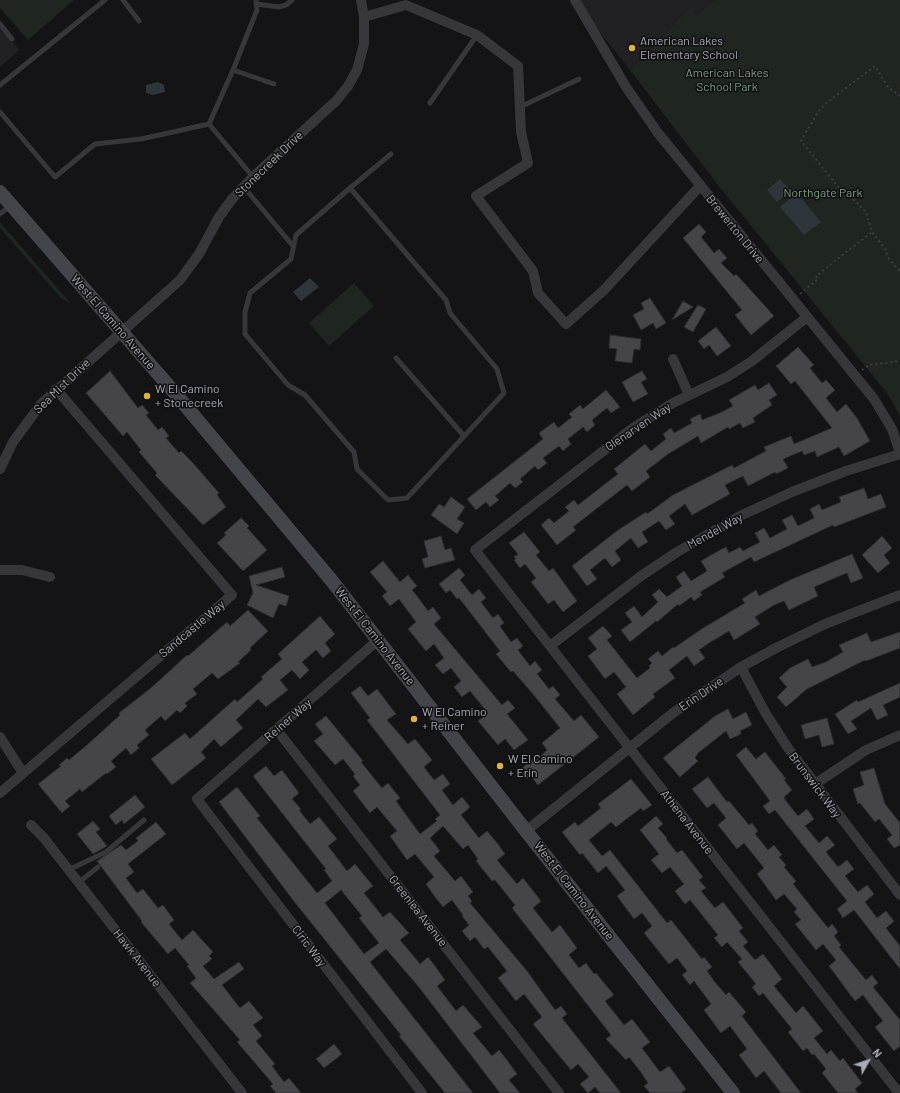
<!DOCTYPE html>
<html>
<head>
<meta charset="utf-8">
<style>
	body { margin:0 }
	#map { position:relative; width:900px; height:1093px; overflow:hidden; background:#141416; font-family:Barlow,sans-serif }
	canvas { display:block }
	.north { position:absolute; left:848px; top:1041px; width:40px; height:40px; -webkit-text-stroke:3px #0f0f11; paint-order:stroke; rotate:50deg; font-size:11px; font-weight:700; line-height:16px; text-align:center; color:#a7abb5 }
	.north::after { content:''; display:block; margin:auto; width:14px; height:18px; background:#a7abb5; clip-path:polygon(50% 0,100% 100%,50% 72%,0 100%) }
</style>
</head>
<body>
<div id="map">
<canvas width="900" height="1093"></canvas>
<div class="north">N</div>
</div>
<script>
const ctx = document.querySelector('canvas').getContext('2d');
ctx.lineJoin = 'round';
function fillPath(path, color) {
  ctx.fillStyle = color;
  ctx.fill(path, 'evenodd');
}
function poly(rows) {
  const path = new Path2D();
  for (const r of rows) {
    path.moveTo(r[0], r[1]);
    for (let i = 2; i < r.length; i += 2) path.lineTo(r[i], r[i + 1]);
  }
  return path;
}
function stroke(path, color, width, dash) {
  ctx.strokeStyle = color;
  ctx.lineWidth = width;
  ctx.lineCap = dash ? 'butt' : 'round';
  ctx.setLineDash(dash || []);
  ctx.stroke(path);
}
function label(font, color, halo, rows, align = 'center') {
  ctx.font = font + ' Barlow,sans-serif';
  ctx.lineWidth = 3;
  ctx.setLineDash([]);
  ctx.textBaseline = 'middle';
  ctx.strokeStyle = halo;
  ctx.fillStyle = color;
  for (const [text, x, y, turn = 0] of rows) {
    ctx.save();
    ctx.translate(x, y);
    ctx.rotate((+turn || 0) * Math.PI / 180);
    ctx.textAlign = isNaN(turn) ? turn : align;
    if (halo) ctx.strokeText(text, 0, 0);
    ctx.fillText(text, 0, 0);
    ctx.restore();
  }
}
const built = poly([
	[581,0,714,0,698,14,690,7,630,70,595,26],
	[0,27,19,50,0,67]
]);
const green = poly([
	[0,0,74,0,28,40,0,8],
	[714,0,900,0,900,416,887,393,718,185,630,70,690,7,698,14],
	[0,222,6,229,71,304,61,298,0,228],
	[354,283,374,306,329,346,309,323]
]);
const water = poly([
	[158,82,164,85,165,92,153,95,146,93,146,85],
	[780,179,791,191,777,202,767,190],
	[797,193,821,222,804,235,780,207],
	[310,278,319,287,301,301,293,292]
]);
const building = poly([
	[699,224,706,232,701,237,714,253,719,249,727,258,721,263,734,276,736,274,774,316,751,335,735,315,742,310,683,238,699,224],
	[650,298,666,323,656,329,653,323,641,330,633,315,644,309,641,303,650,298],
	[683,301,693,307,672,320,683,301],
	[698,305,706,309,693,332,684,327,698,305],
	[716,327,731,346,717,356,709,345,704,349,698,341,716,327],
	[610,335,641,339,640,350,634,349,632,363,615,361,617,349,609,348,610,335],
	[798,347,814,365,810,368,822,383,826,380,835,390,826,398,837,412,846,404,857,418,870,441,844,456,839,447,817,457,815,451,804,455,802,451,783,459,788,468,776,474,775,472,748,486,743,476,725,485,730,494,692,515,685,504,669,516,675,524,666,530,659,521,642,532,648,542,638,548,631,538,615,551,621,560,612,567,605,558,590,570,597,579,587,586,572,566,618,530,646,512,647,514,673,495,732,465,734,468,766,451,764,447,791,436,794,444,832,428,795,381,791,384,776,366,798,347],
	[110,371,138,408,142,405,149,413,146,415,158,430,162,427,169,436,166,438,179,453,181,451,193,463,219,493,217,495,226,507,203,525,155,475,157,473,139,452,141,450,127,432,123,436,86,393,110,371],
	[642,371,647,379,641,382,648,394,633,402,622,382,642,371],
	[769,383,777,395,769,400,772,405,753,418,755,422,743,428,740,423,729,429,728,427,701,443,698,436,668,454,646,471,650,477,632,491,627,485,573,527,576,530,557,545,541,525,549,518,554,523,569,511,565,507,574,500,578,505,618,474,614,469,645,444,651,451,666,439,663,434,671,428,674,433,692,423,690,419,700,414,702,420,722,412,733,406,729,400,755,385,758,390,769,383],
	[606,390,620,407,611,413,607,408,592,420,595,425,587,432,583,427,568,439,571,444,563,451,559,446,543,458,547,463,538,470,535,466,520,479,523,482,515,488,510,483,495,496,499,500,490,507,486,502,476,510,467,499,543,439,539,433,554,422,558,428,572,417,569,414,580,405,583,409,606,390],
	[864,488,868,499,881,494,886,507,834,527,833,525,754,562,751,557,722,573,725,577,700,592,702,595,694,601,691,597,679,606,678,604,657,622,656,621,630,642,621,630,632,622,625,613,634,606,642,617,658,602,652,595,659,589,667,597,682,586,676,577,684,571,691,581,707,571,701,561,720,550,726,547,729,553,740,547,743,551,760,542,755,533,764,528,770,538,787,529,782,520,792,515,798,526,814,518,810,509,819,504,822,510,841,502,839,497,864,488],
	[451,497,465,507,457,519,464,523,457,534,431,515,439,504,444,507,451,497],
	[241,518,249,526,247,528,267,550,243,571,217,543,226,535,224,533,241,518],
	[524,532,540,552,536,555,549,571,553,568,577,601,563,612,554,600,548,604,531,582,536,578,525,564,520,568,514,560,516,559,514,557,518,554,509,543,524,532],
	[441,536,445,550,451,548,455,560,425,568,422,559,428,557,424,541,441,536],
	[882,536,892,548,884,555,890,563,878,573,862,555,882,536],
	[852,554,863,578,851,583,847,573,835,578,814,587,818,596,789,610,784,601,774,605,755,617,760,624,734,640,729,631,709,643,699,650,705,658,694,666,687,656,669,670,675,678,653,694,655,697,633,715,617,694,626,687,614,672,605,679,588,656,597,649,588,638,603,626,612,636,607,640,637,678,650,668,649,666,652,663,648,659,658,651,662,656,673,647,674,648,700,630,745,603,742,599,756,590,759,596,790,580,852,554],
	[383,561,400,582,408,575,417,586,412,590,417,596,428,611,433,607,441,618,434,624,502,705,508,700,515,708,507,714,528,740,514,750,505,739,498,745,478,721,488,713,470,691,462,697,454,687,461,681,451,668,443,674,435,665,444,658,434,644,426,651,408,629,416,622,399,599,390,606,382,596,387,592,370,572,383,561],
	[282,567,285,577,256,585,289,596,286,606,279,604,273,618,247,605,253,593,249,576,282,567],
	[459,568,465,575,460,580,472,595,479,589,486,598,481,602,493,618,498,614,504,623,500,626,511,642,517,638,523,646,518,650,530,666,535,661,542,670,537,674,549,689,553,686,560,695,555,699,574,721,581,715,599,737,538,785,530,775,526,779,519,771,532,759,534,762,547,750,542,743,560,728,533,694,513,671,511,672,496,654,500,651,459,598,457,599,450,590,446,593,439,584,459,568],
	[248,610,268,631,250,648,251,650,238,662,240,663,218,679,212,673,193,689,197,694,185,703,187,706,180,713,177,710,165,721,161,716,145,730,149,735,137,745,139,748,131,755,126,748,111,761,116,767,107,774,106,773,82,792,80,789,65,801,70,806,62,813,38,784,61,766,59,765,67,758,69,760,87,745,120,715,119,713,151,688,187,655,188,656,227,622,230,626,248,610],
	[320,616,335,634,325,643,331,651,323,658,316,650,302,662,309,670,300,679,292,670,280,680,288,690,266,707,258,699,236,720,243,728,221,747,214,739,201,752,206,758,172,785,151,759,185,733,190,739,235,699,237,702,263,679,261,677,282,659,278,654,320,616],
	[900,632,900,648,866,661,865,660,807,689,786,707,777,697,787,687,779,678,790,668,808,659,812,667,826,662,843,652,839,645,867,633,871,642,900,632],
	[900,683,900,697,883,705,888,715,877,720,871,708,851,721,857,729,848,734,835,714,857,700,858,702,900,683],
	[360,686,368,696,377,689,396,714,387,720,408,744,415,739,432,760,424,767,434,780,443,774,450,784,442,790,453,805,462,797,470,807,461,815,479,838,487,831,498,844,505,854,497,860,517,884,523,878,541,901,533,908,552,932,560,925,577,948,569,955,579,968,586,963,594,974,596,973,614,995,605,1001,624,1025,632,1019,650,1042,642,1048,660,1072,669,1066,686,1089,681,1093,650,1093,644,1086,648,1083,640,1071,629,1057,626,1060,606,1039,611,1035,512,908,515,905,495,880,492,881,476,861,478,859,468,845,463,849,443,826,430,838,440,851,434,856,455,881,461,876,473,892,468,896,472,901,470,903,527,971,555,1010,561,1006,567,1014,562,1018,621,1093,600,1093,595,1087,588,1093,580,1084,589,1077,578,1064,571,1070,533,1024,542,1017,524,994,516,1001,498,978,507,971,488,947,484,949,475,937,470,941,462,931,469,925,462,916,463,915,452,900,443,907,435,897,426,884,434,877,415,854,407,860,390,836,397,831,377,807,370,813,353,791,360,785,353,776,355,774,343,759,335,765,314,741,323,734,315,724,326,716,363,761,361,762,382,788,388,783,400,798,396,801,420,834,437,821,435,819,440,815,367,720,370,718,351,693,360,686],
	[728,709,733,719,746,712,752,725,740,731,741,734,730,739,726,731,698,753,695,758,698,761,680,777,663,758,715,716,728,709],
	[827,718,834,744,822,747,819,735,805,739,801,725,827,718],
	[746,747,756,759,765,752,786,779,784,780,792,790,784,797,786,801,798,816,807,809,814,819,805,826,819,843,827,836,835,845,826,852,838,867,847,860,854,869,845,876,858,892,867,885,874,894,865,902,877,918,886,911,894,921,886,928,900,946,900,969,854,910,843,918,837,909,847,901,775,810,769,814,763,806,770,801,736,755,746,747],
	[266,766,274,776,282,770,299,793,292,799,301,809,299,810,310,824,319,817,337,839,328,846,347,871,355,864,373,886,364,893,383,917,390,912,409,933,400,940,411,953,420,964,428,957,435,966,445,980,437,986,456,1011,463,1005,482,1027,473,1033,492,1056,499,1050,507,1060,517,1074,509,1080,520,1093,500,1093,418,986,386,949,370,962,473,1093,445,1093,399,1036,401,1035,293,900,219,802,237,787,260,816,257,818,317,893,332,881,324,870,326,869,253,776,266,766],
	[341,890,362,916,359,918,379,943,364,954,325,903,341,890],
	[874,768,885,804,900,823,900,845,894,848,887,839,892,835,879,819,875,822,860,803,858,804,853,789,864,785,860,772,874,768],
	[708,777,727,802,729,801,749,825,752,823,758,831,755,834,768,850,774,845,782,855,779,857,786,865,784,867,796,881,793,884,828,928,832,924,838,932,834,936,841,945,839,947,866,980,872,975,878,983,873,987,900,1020,900,1046,894,1051,875,1027,883,1021,875,1011,863,995,855,1001,829,966,836,960,823,944,816,950,795,924,801,920,794,912,797,909,784,894,776,900,757,874,764,868,744,843,737,849,718,825,726,818,714,803,707,808,692,789,708,777],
	[631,779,652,805,643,811,641,808,616,827,611,822,589,840,602,856,610,850,667,923,671,920,702,959,704,957,712,967,707,971,714,981,726,995,729,992,746,1012,742,1016,801,1093,781,1093,764,1071,756,1078,739,1055,747,1049,730,1026,721,1033,704,1010,711,1004,694,981,690,985,682,975,687,971,677,958,669,964,644,933,652,926,642,913,634,919,617,896,625,890,606,866,598,873,582,853,580,855,562,832,575,822,578,826,601,808,598,804,631,779],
	[135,795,145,807,124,824,122,820,116,825,109,816,135,795],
	[656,816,663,824,658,828,667,838,666,839,677,853,682,850,703,877,699,880,706,888,701,891,715,908,723,902,743,928,739,931,748,942,743,946,755,960,763,954,782,979,774,986,796,1013,803,1006,823,1031,814,1038,827,1054,831,1050,840,1061,843,1058,862,1083,855,1089,858,1093,838,1093,822,1073,826,1069,814,1054,812,1055,807,1048,803,1051,788,1032,792,1029,763,993,759,996,752,987,756,984,738,962,742,959,727,942,722,947,714,938,718,935,690,900,685,904,675,891,684,884,670,867,662,873,651,860,659,854,640,830,656,816],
	[93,821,100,829,96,832,107,846,93,854,77,834,93,821],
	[156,822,166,834,128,864,134,872,126,878,137,893,143,889,158,908,163,905,174,920,169,924,182,940,193,930,202,940,213,952,209,956,212,959,203,966,214,979,239,962,244,969,222,985,240,1008,249,1001,263,1018,253,1025,262,1036,256,1041,275,1064,272,1066,284,1082,289,1078,301,1093,276,1093,270,1086,273,1084,237,1042,240,1040,190,983,196,978,187,966,189,965,175,948,168,954,141,922,142,921,97,861,121,845,126,850,138,841,136,838,156,822],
	[334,1044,342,1054,324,1068,316,1059,334,1044]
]);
const path = poly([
	[900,96,888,87,875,66,825,104,818,112,801,141,839,188,853,199,866,212,872,232,886,250,889,259,900,272],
	[800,294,818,279,816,276,872,232],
	[862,370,869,365,900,361]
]);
const lane = poly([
	[123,0,139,21],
	[256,4,279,7,286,5,292,0],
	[0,24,12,39],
	[233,70,257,10,256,0],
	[0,85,105,0],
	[430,103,477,35],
	[520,107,579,79],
	[0,112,55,177,95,144,141,139,209,124,253,177],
	[209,124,233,70,274,84],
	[243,186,293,246],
	[350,188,446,300,450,313,497,369,504,393,407,498,388,500,357,469,354,452,305,395,288,385,245,334,245,312,250,293,291,259,296,235,350,188,391,154],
	[0,214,11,205],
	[396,358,464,436],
	[68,870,106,852,144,820],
	[78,883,98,867]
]);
const street = poly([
	[575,0,626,87,658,133,874,399,892,429,900,453],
	[364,17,406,5,477,35,518,66,521,132,528,163,476,196,533,271,538,293,566,324,604,290,700,186],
	[807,317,752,361,727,377,673,403,633,428,475,550,899,1093],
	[673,359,689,395],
	[0,469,13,442,41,404,180,280,199,254,219,217,232,199,253,177,337,100,348,86,357,70,364,44,364,17,361,0],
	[0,570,22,570,50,577],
	[378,640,197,799,422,1093],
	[550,646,641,576,677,552,740,516,792,492,846,471,900,454],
	[741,667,766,714,788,748,900,895],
	[277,730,559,1093],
	[0,737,23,773],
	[815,784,866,750,900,735],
	[0,793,232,595,56,389],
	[31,825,44,838,242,1093],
	[526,831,673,713,741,667,776,648,825,624,900,595]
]);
const secondary = poly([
	[0,192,174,392,332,581,526,831,733,1093]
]);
const markers = [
	[632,48,4,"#e4b03e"],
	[147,396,4,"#e4b03e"],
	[414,719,4,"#e4b03e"],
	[500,766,4,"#e4b03e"]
];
const poiNames = [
	["American Lakes",640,41],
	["Elementary School",640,55],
	["W El Camino",155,389],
	["+ Stonecreek",155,403],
	["W El Camino",422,712],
	["+ Reiner",422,726],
	["W El Camino",508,759],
	["+ Erin",508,773]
];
const parkNames = [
	["American Lakes",727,73],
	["School Park",727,87],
	["Northgate Park",823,193]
];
const streetNames = [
	["Stonecreek Drive",269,164,-44],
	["Brewerton Drive",735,229,51],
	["West El Camino Avenue",113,322,49],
	["Sea Mist Drive",62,386,-44],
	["Glenarven Way",638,427,-34],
	["Mendel Way",715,531,-29],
	["Sandcastle Way",192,629,-40],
	["West El Camino Avenue",375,636,52],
	["Erin Drive",701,694,-34],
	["Reiner Way",288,720,-41],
	["Brunswick Way",815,785,53],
	["Athena Avenue",687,822,52],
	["West El Camino Avenue",574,891,52],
	["Greenlea Avenue",418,911,52],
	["Ciric Way",309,946,53],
	["Hawk Avenue",137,958,52]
];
fillPath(built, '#212023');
fillPath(green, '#1f2620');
fillPath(water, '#2e353b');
fillPath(building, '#444449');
stroke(building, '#2f2f32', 1);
stroke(path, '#3c3d42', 2, [2, 3]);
stroke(lane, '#36363b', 5);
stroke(street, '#36363b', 10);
stroke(secondary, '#44454b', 14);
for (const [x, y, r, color] of markers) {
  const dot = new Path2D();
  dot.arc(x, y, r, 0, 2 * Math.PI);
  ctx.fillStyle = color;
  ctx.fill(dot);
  stroke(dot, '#0f0f11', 1.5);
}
label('12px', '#a7abb5', '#0f0f11', poiNames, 'left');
label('12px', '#7f9f82', '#0f0f11', parkNames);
label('12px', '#a7abb5', '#0f0f11', streetNames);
</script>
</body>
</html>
